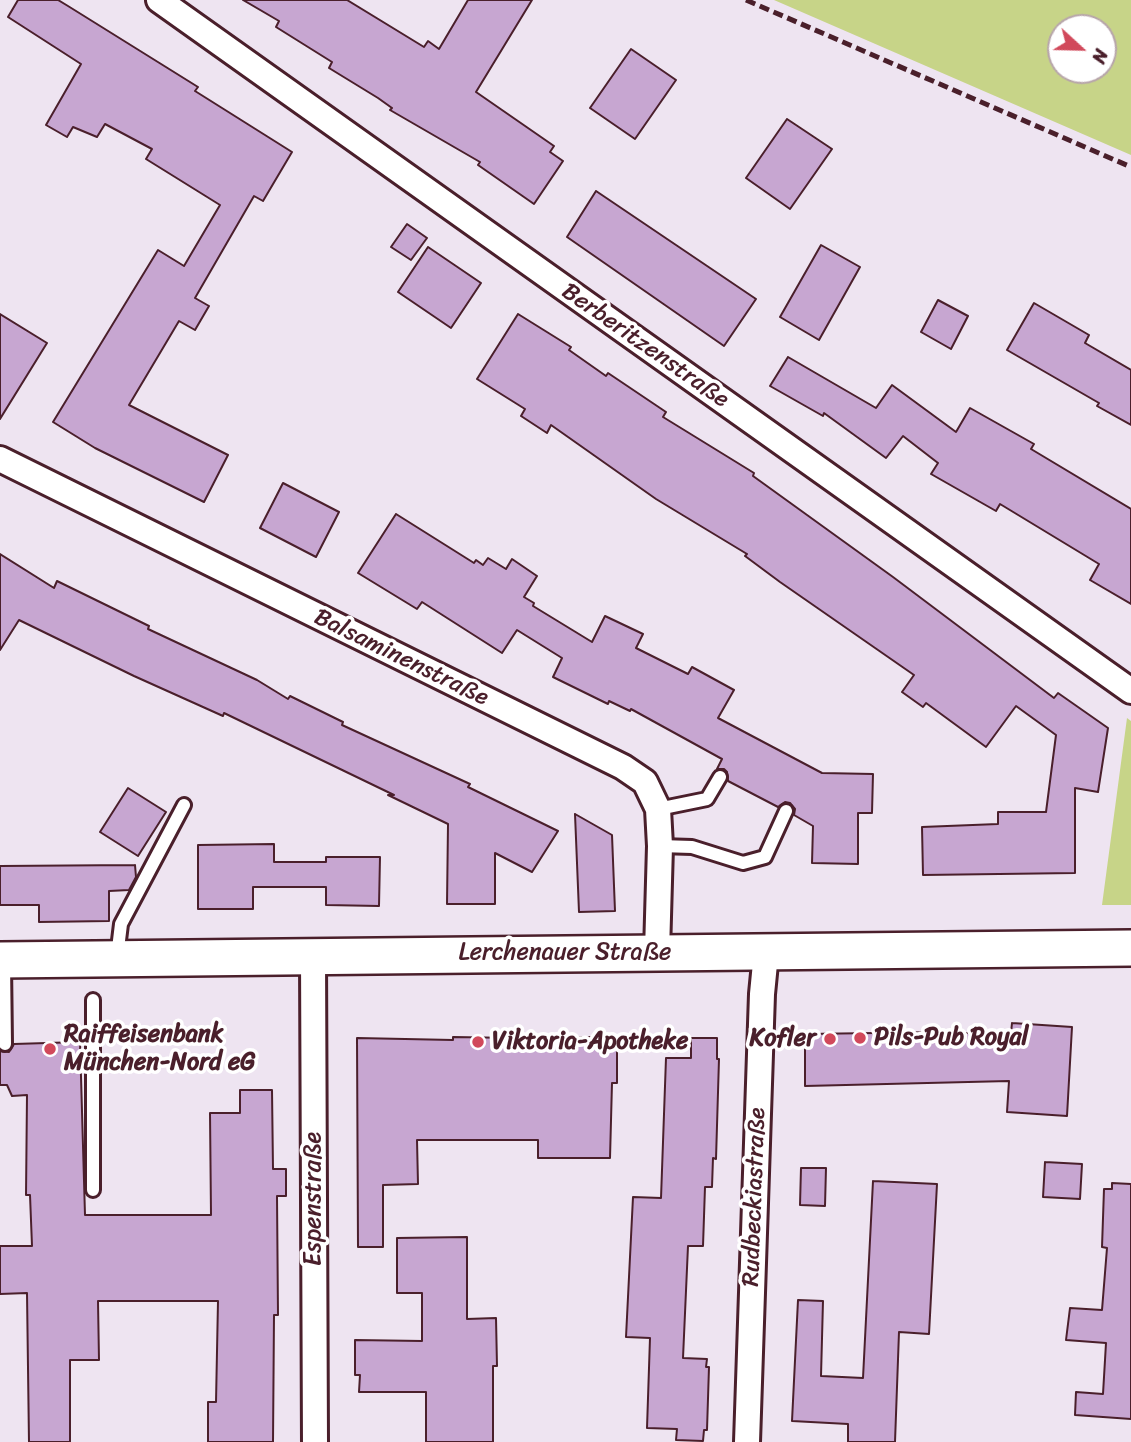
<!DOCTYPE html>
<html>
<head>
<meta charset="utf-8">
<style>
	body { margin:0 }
	#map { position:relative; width:1131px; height:1442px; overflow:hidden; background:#eee4f1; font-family:Sriracha,sans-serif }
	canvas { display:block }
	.north { position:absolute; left:1047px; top:14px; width:70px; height:70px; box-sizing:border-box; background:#fff; border:2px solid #b7a5aa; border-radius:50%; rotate:112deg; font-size:19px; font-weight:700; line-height:28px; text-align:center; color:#4a1f2b }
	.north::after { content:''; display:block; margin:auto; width:24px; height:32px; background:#d1495b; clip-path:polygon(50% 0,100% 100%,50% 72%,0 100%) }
</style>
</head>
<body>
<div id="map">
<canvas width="1131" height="1442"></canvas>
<div class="north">N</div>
</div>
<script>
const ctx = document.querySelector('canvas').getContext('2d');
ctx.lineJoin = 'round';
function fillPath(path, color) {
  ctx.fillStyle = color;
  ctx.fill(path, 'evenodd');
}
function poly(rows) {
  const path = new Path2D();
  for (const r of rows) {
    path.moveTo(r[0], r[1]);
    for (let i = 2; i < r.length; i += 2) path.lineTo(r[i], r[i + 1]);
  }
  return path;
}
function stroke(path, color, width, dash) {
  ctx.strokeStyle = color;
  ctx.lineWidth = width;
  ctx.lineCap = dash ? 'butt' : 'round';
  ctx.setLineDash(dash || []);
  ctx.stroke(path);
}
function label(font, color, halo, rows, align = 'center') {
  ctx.font = font + ' Sriracha,sans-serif';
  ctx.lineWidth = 7;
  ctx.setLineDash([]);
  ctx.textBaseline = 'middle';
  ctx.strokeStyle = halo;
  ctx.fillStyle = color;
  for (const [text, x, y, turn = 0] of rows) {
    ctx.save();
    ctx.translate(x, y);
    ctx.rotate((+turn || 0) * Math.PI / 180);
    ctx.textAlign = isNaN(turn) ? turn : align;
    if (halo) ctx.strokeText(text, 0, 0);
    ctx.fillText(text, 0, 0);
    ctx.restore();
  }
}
const green = poly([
	[774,0,1131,0,1131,155],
	[1103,28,1103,70,1061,70,1061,28],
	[1127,718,1131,721,1131,905,1102,905]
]);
const building = poly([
	[18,0,58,0,68,6,198,87,195,91,292,152,263,201,254,196,195,298,209,306,195,330,179,321,129,405,228,455,204,502,95,448,53,422,158,250,184,266,220,205,146,159,152,149,105,124,97,137,73,127,67,137,46,125,81,64,8,17,18,0],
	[243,0,347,0,424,47,428,41,439,49,468,0,532,0,476,92,554,146,550,152,563,161,534,204,478,165,480,162,390,110,392,108,378,98,329,68,332,62,276,27,279,21,243,0],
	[631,49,676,80,635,139,590,108,631,49],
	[787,119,832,149,790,209,746,178,787,119],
	[596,191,756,299,724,346,567,237,596,191],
	[407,224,427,238,411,260,391,247,407,224],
	[821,245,860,267,819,340,780,317,821,245],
	[428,247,481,283,451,328,398,292,428,247],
	[938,300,968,316,951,349,921,332,938,300],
	[1034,303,1089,335,1085,343,1131,370,1131,425,1097,406,1099,403,1007,350,1034,303],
	[0,314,47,343,0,419,0,314],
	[518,314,571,347,569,350,606,376,608,373,666,412,663,417,754,473,753,476,893,577,1054,698,1058,693,1108,728,1098,792,1075,788,1075,873,923,875,922,827,998,824,998,812,1046,812,1056,735,1016,706,986,747,926,703,923,707,902,692,914,675,780,582,745,556,747,554,656,499,551,425,547,433,521,416,525,409,477,379,518,314],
	[788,357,876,408,892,385,956,432,970,408,1034,444,1031,449,1131,509,1131,604,1090,580,1099,564,1000,504,996,511,931,474,938,463,903,436,886,458,824,413,823,416,770,386,788,357],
	[283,483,339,512,316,557,260,528,283,483],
	[396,514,474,563,476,560,483,565,488,558,506,569,512,559,537,576,524,597,534,603,533,606,592,642,605,616,643,634,636,648,688,674,692,667,734,690,718,718,822,773,873,774,872,813,858,813,858,864,812,863,813,826,794,815,795,809,790,803,785,802,778,807,728,781,727,772,724,769,717,769,722,759,631,709,630,711,609,701,608,704,553,677,562,658,517,630,502,653,422,602,417,609,358,573,396,514],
	[0,554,54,588,57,581,149,626,148,629,257,680,288,699,290,696,343,722,342,725,470,784,468,787,558,831,532,872,495,853,495,904,447,904,448,824,388,795,394,795,224,713,223,716,134,676,19,620,0,650,0,554],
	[128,788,166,812,138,856,100,832,128,788],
	[575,814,612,835,615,911,579,912,575,814],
	[274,844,274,862,326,862,326,857,380,857,379,906,326,905,326,887,253,887,253,909,198,909,198,845,274,844],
	[135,865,136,877,129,890,109,891,109,921,39,922,39,905,0,905,0,866,135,865],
	[1012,1023,1072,1027,1067,1116,1007,1112,1009,1081,805,1086,805,1034,946,1032,946,1033,1011,1033,1012,1023],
	[453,1037,578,1039,578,1037,617,1037,617,1083,612,1083,610,1158,538,1158,538,1140,417,1140,418,1184,383,1185,383,1247,358,1247,357,1038,453,1040,453,1037],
	[691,1038,717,1038,717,1059,719,1059,716,1159,713,1158,712,1187,705,1187,703,1246,688,1246,683,1358,707,1359,706,1367,709,1367,707,1430,704,1430,703,1441,676,1440,677,1429,647,1428,650,1338,626,1337,633,1197,661,1198,666,1058,691,1058,691,1038],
	[80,1042,85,1215,211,1215,210,1113,240,1113,240,1090,272,1090,273,1169,286,1169,286,1196,277,1196,278,1315,274,1315,273,1442,208,1442,208,1402,216,1402,218,1301,98,1301,99,1360,70,1360,70,1442,29,1442,27,1293,0,1294,0,1246,32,1246,30,1195,26,1195,27,1095,12,1096,7,1085,0,1085,0,1051,9,1052,14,1044,80,1042],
	[1045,1162,1082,1164,1080,1199,1043,1197,1045,1162],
	[801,1168,826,1168,825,1206,800,1205,801,1168],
	[873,1181,937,1184,929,1334,899,1332,895,1442,848,1442,848,1424,792,1421,798,1300,823,1301,821,1376,863,1378,873,1181],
	[1112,1183,1131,1184,1131,1419,1075,1415,1076,1392,1103,1394,1106,1343,1066,1340,1070,1308,1102,1310,1107,1248,1102,1247,1104,1189,1112,1189,1112,1183],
	[467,1237,467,1319,496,1318,497,1366,493,1366,493,1442,426,1442,426,1392,359,1392,360,1375,355,1375,355,1340,422,1341,422,1293,397,1293,397,1238,467,1237]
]);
const service = poly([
	[658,809,707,799,720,777],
	[660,846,692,847,743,863,765,857,786,811],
	[117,957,121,924,184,805],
	[4,963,5,1044],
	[93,1190,93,1000]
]);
const minor = poly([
	[159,0,1131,691],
	[0,459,623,767,645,782,658,809,660,846,657,952],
	[313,956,315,1442],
	[747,1442,762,994,766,953]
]);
const secondary = poly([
	[0,960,1131,948]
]);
const rail = poly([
	[746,0,1131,167]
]);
const markers = [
	[860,1038,7,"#d1495b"],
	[830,1039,7,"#d1495b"],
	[478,1042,7,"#d1495b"],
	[50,1049,7,"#d1495b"]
];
const streetNames = [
	["Berberitzenstraße",645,346,35],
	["Balsaminenstraße",401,658,26],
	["Lerchenauer Straße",565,953],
	["Rudbeckiastraße",755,1197,-88],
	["Espenstraße",314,1199,-90]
];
const poiNames = [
	["Raiffeisenbank",64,1035],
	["München-Nord eG",64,1063],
	["Pils-Pub Royal",874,1038],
	["Kofler",816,1039,"right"],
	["Viktoria-Apotheke",492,1042]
];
fillPath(green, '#c7d488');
fillPath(building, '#c7a6d1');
stroke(building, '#4a1f2b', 2);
stroke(service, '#4a1f2b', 18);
stroke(minor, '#4a1f2b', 30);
stroke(secondary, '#4a1f2b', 40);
stroke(service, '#fff', 12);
stroke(minor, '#fff', 24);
stroke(secondary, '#fff', 35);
stroke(rail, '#4a1f2b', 5, [10, 5]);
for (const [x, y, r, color] of markers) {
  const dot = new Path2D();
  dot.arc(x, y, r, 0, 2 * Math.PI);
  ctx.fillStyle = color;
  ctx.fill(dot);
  stroke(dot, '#fff', 2.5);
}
label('24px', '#4a1f2b', '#fff', streetNames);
label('bold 24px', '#4a1f2b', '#fff', poiNames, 'left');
</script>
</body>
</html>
